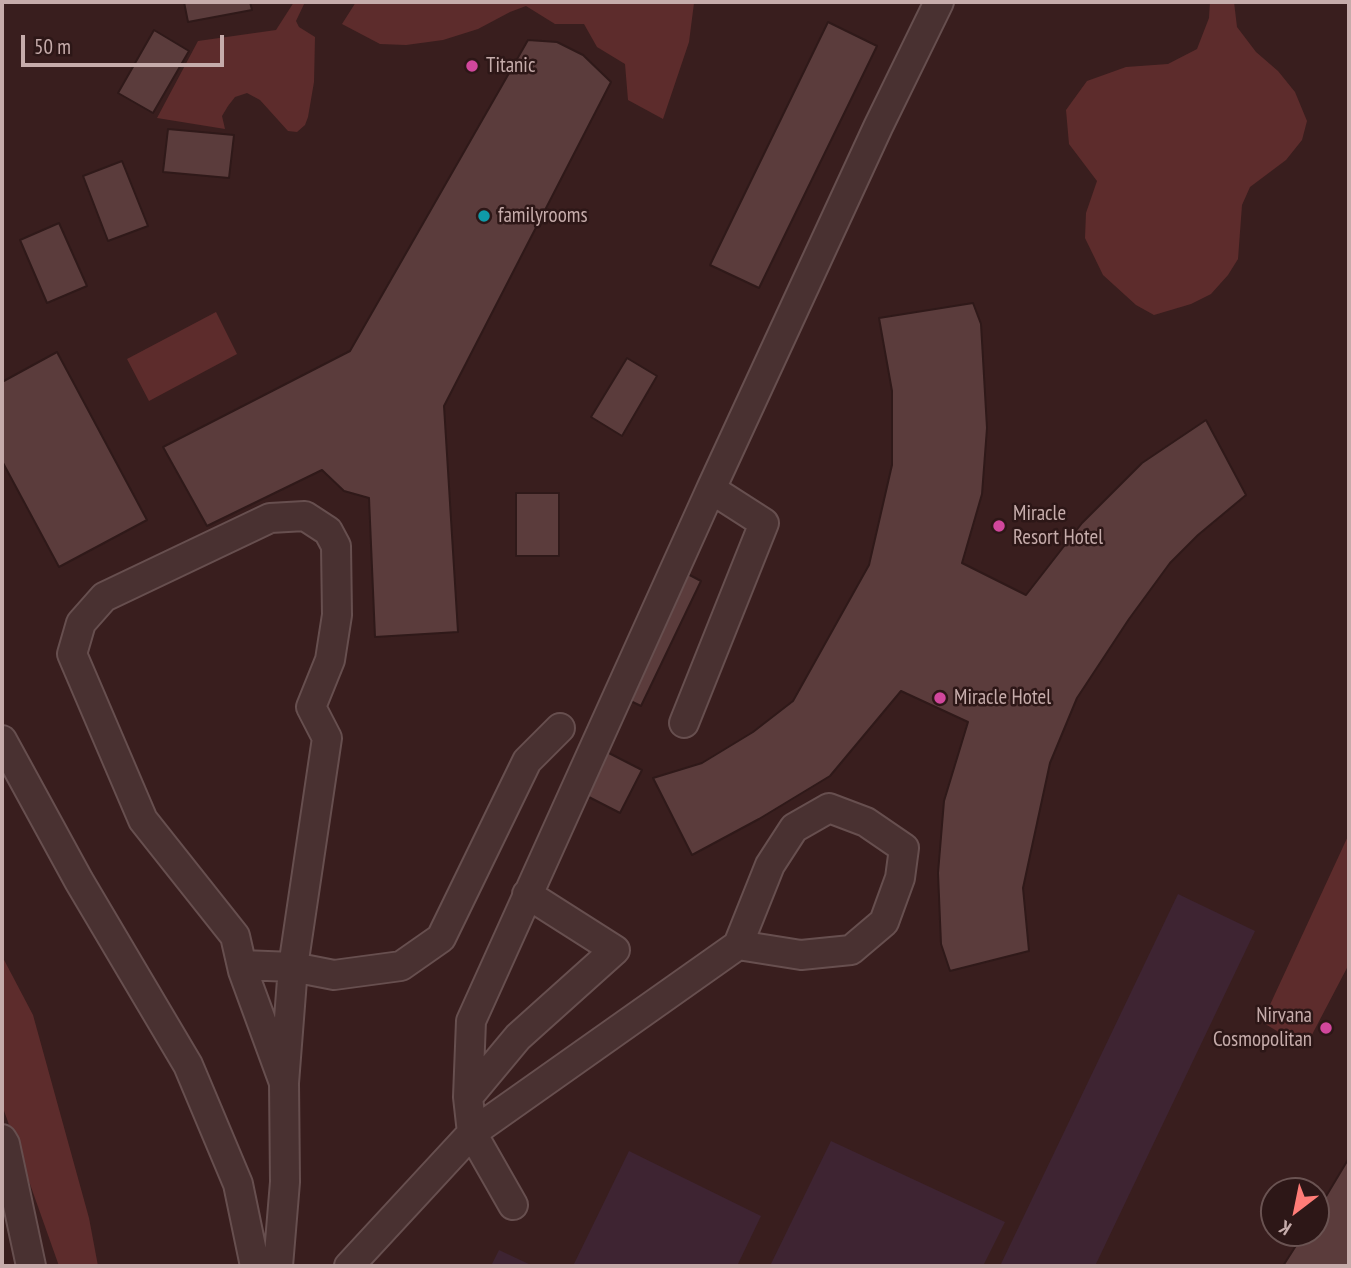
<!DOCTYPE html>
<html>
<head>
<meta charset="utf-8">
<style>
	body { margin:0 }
	#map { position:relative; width:1351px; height:1268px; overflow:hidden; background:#391e1e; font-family:"PT Sans Narrow",sans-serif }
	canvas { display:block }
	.frame { position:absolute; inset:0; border:4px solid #c6acab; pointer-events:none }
	.north { position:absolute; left:1260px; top:1177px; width:70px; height:70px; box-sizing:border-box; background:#2d1717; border:2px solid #6a5352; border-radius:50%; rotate:212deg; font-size:19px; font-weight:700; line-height:28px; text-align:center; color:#c6acab }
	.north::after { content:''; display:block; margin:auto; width:24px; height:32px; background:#ff7c77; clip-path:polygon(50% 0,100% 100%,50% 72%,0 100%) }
	.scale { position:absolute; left:21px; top:35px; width:203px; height:32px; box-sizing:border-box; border:4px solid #c6acab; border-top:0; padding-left:9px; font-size:21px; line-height:24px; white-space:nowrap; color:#c6acab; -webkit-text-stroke:5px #2d1717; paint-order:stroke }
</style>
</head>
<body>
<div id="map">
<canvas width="1351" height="1268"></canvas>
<div class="frame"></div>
<div class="north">K</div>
<div class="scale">50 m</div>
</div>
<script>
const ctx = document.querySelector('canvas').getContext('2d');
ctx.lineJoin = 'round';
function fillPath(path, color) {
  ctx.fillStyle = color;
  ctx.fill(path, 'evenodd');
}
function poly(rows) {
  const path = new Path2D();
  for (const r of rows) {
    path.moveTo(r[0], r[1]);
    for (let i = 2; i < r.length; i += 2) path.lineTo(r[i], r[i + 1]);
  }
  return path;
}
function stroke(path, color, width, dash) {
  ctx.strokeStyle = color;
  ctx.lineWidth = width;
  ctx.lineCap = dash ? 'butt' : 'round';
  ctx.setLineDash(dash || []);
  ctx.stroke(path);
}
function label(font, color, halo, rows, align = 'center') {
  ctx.font = font + ' "PT Sans Narrow",sans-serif';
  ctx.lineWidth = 5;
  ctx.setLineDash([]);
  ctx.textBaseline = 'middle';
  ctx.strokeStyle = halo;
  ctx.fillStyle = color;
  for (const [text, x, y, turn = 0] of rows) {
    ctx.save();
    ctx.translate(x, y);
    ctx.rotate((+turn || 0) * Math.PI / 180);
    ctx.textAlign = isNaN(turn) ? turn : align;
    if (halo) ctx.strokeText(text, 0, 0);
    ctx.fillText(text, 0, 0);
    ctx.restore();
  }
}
const green = poly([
	[1178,894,1255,931,1095,1266,1000,1266],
	[831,1141,1005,1222,983,1266,770,1266],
	[629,1151,761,1216,737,1266,573,1266],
	[499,1250,533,1266,491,1266]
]);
const water = poly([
	[294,2,305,2,296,21,299,27,315,37,314,82,308,117,305,125,297,132,288,131,260,100,247,93,235,97,228,106,222,116,225,129,157,118,198,41,276,30],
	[356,2,694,2,694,3,689,42,663,119,628,100,625,64,597,47,584,24,555,24,526,6,510,12,478,29,443,40,406,45,380,44,342,24],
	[1210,2,1234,2,1237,27,1256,52,1278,71,1295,92,1307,121,1302,140,1286,160,1250,187,1242,205,1238,259,1228,275,1211,294,1191,304,1154,315,1136,305,1103,275,1085,238,1086,213,1097,181,1069,144,1066,110,1087,81,1126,67,1168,64,1197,49,1209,18],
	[216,312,237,354,149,401,127,359],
	[1349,834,1349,964,1305,1048,1262,1022],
	[2,956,33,1015,89,1218,98,1266,59,1266,2,1105]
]);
const building = poly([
	[184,2,250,2,252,10,188,22,184,2],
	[828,22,877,46,759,288,710,265,828,22],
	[154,30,189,51,153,113,118,93,154,30],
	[528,40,557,42,583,55,611,82,444,406,458,632,375,637,369,498,344,491,322,470,207,526,163,447,350,351,528,40],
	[168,129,234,135,229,178,163,172,168,129],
	[122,161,148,226,108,241,83,176,122,161],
	[59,223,87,286,47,303,20,240,59,223],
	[973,303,981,324,987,428,982,494,962,563,1026,595,1082,523,1142,463,1206,420,1246,495,1198,535,1170,563,1129,619,1077,698,1050,763,1023,888,1029,951,950,971,941,944,938,873,944,801,968,722,901,691,830,776,759,819,692,855,653,778,702,763,753,732,793,701,869,565,892,465,892,391,879,318,973,303],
	[57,352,147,520,59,567,2,461,2,382,57,352],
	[627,358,657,376,622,436,591,417,627,358],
	[516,493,559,493,559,556,516,556,516,493],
	[682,571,701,581,641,706,622,697,682,571],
	[603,750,642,770,620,813,581,793,603,750],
	[1349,1158,1349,1266,1283,1266,1304,1233,1316,1233,1316,1213,1349,1158]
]);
const minor = poly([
	[711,489,878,127,939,2],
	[2,740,79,881,188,1065,238,1184,255,1266],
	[242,965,293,967,334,975,401,966,441,938,527,761,560,728],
	[468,1097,518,1037,615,950,527,894],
	[2,1139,5,1144,31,1266],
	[513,1205,472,1133,468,1097,471,1021,711,489,764,523,684,723],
	[278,1266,285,1182,284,1083,293,967,327,738,311,707,330,660,337,615,336,546,328,531,305,516,270,518,104,597,81,623,72,654,143,820,235,936,243,971,284,1083],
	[349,1266,472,1133,738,945,770,865,794,828,829,808,866,822,904,848,900,878,884,922,851,950,801,955,738,945]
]);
const markers = [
	[472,66,7,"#d1479c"],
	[484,216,7,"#0f9aa8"],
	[999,526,7,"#d1479c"],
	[940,698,7,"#d1479c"],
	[1326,1028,7,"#d1479c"]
];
const poiNames = [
	["Titanic",486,66],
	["familyrooms",498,216],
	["Miracle",1013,514],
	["Resort Hotel",1013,538],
	["Miracle Hotel",954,698],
	["Nirvana",1312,1016,"right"],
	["Cosmopolitan",1312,1040,"right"]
];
fillPath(green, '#3e2432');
fillPath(water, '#5d2c2c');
fillPath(building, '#5b3c3c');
stroke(building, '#2f1919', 2);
stroke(minor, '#674f4f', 32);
stroke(minor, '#493131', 28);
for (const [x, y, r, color] of markers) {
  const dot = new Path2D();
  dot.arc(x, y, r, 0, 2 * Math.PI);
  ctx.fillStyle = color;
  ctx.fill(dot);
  stroke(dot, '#2d1717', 2.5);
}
label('21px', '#c6acab', '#2d1717', poiNames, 'left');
</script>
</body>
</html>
